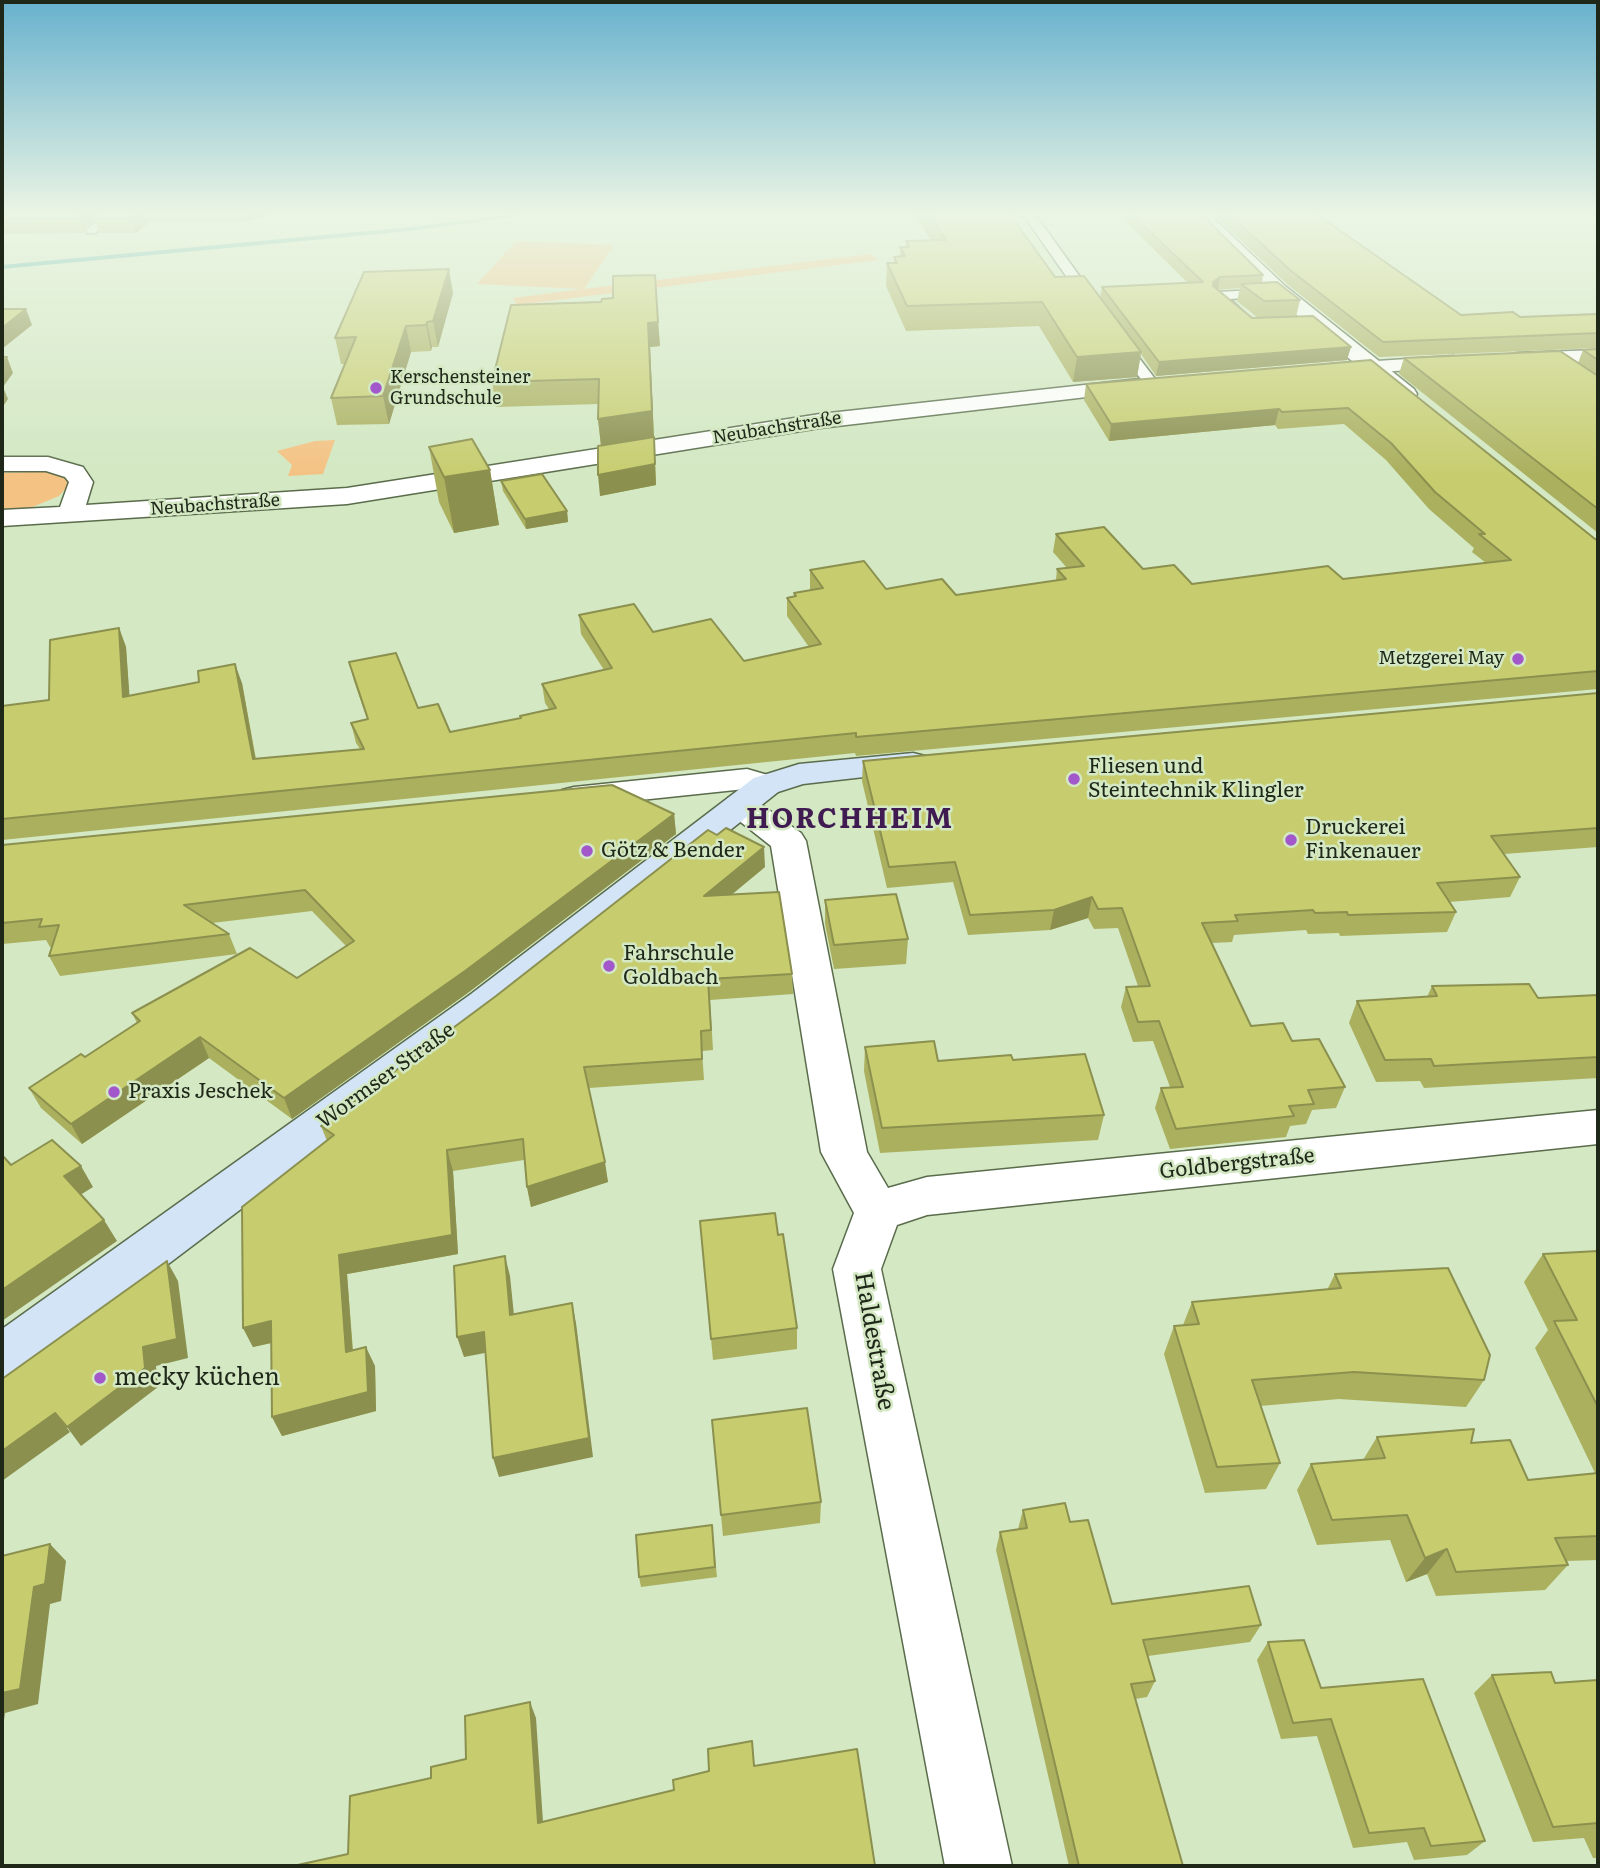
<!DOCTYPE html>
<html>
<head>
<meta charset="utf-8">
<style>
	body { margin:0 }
	#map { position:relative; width:1600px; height:1868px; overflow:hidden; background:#d3e8c3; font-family:Literata,serif }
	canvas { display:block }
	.frame { position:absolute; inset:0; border:4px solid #1f2719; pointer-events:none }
</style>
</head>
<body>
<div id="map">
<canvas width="1600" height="1868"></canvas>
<div class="frame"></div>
</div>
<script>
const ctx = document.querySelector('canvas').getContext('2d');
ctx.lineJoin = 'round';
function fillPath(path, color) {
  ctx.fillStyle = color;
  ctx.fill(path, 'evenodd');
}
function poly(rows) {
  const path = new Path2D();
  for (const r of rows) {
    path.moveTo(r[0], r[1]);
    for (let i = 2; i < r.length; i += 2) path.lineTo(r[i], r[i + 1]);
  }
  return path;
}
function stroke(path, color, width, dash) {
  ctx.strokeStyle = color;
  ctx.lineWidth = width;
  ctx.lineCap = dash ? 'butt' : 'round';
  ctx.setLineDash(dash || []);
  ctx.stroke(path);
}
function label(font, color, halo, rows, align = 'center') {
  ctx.font = font + ' Literata,serif';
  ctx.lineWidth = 5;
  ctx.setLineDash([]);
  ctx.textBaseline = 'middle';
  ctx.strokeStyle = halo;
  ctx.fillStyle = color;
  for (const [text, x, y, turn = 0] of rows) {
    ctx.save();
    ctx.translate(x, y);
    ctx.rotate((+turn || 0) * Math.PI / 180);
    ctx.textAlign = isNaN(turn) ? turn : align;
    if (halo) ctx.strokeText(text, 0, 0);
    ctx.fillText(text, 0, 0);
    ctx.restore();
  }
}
const green = poly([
	[516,241,614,245,584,289,870,254,878,260,517,305,513,298,582,289,477,284],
	[335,440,323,474,288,476,292,465,277,451,315,441],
	[56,471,68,479,69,485,59,496,30,508,2,509,2,473]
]);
const stream = poly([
	[525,213,540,213,410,231,2,269,2,265,410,227,525,213]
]);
const service = poly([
	[107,213,120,213,95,233,87,233,87,229,107,213],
	[1022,213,1034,213,1101,306,1099,309,1089,309,1022,213],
	[1274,289,1279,290,1279,296,1230,299,1246,314,1239,318,1212,296,1218,292,1274,289],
	[1113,337,1123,337,1159,384,1157,387,1147,387,1111,340,1113,337]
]);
const minor = poly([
	[1598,350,1598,362,1516,365,1506,359,1516,353,1598,350],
	[1453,356,1460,358,1463,362,1460,366,1331,376,1320,370,1331,364,1453,356],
	[1139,379,1150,385,1147,390,820,428,347,504,2,526,2,510,60,507,69,482,65,477,46,471,2,471,2,457,48,457,83,467,93,482,86,505,347,488,820,414,1139,379],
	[747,769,778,778,783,785,778,792,766,795,745,789,574,807,562,804,557,797,562,790,574,787,747,769],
	[740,794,752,798,801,833,806,841,867,1152,888,1188,927,1177,1598,1110,1598,1144,927,1215,897,1225,881,1269,1012,1866,945,1866,833,1269,854,1213,821,1152,771,846,728,812,723,805,728,798,740,794]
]);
const tertiary = poly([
	[1191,213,1208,213,1285,286,1414,389,1417,394,1414,399,1398,399,1271,294,1191,213]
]);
const secondary = poly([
	[913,753,925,756,930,763,925,770,803,784,778,792,499,1014,20,1376,2,1382,2,1329,471,994,754,778,799,764,913,753]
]);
const wall = poly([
	[2,213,315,213,263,216,244,222,149,222,136,233,99,233,95,220,85,227,84,233,2,234],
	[913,213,1009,213,1055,277,1100,298,1102,287,1188,283,1122,218,1123,213,1200,213,1263,275,1262,283,1300,300,1296,317,1347,360,1156,376,1141,354,1137,377,1073,382,1039,326,906,331,886,286,887,263,894,263,894,257,900,256,900,247,906,247,906,241,931,240],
	[1240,288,1237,301,1258,318,1252,318,1217,290],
	[1215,213,1315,213,1461,315,1520,317,1598,314,1598,348,1379,357,1287,284,1215,216],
	[655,275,660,346,650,347,656,485,600,496,601,445,598,419,599,404,496,407,492,382,613,298],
	[453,293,438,347,432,347,431,351,411,352,389,424,337,425,331,398,345,364,341,364,335,338],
	[1598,349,1598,533,1399,374,1404,358,1578,363,1583,350],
	[1371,360,1595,539,1598,540,1598,689,856,756,855,753,2,840,2,706,49,700,119,628,126,647,129,696,242,683,256,759,360,749,356,743,351,723,367,719,354,681,349,662,418,708,450,732,520,719,549,709,545,703,542,684,604,670,581,634,579,615,653,632,744,661,809,647,787,616,787,598,794,597,794,593,812,590,810,589,810,570,886,589,956,595,1056,580,1057,569,1067,568,1053,552,1056,534,1143,569,1192,584,1343,579,1486,563,1472,552,1474,548,1429,509,1386,460,1344,424,1278,429,1275,425,1109,441,1084,400,1086,384],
	[429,447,490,470,499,525,454,533,439,502],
	[501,481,567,511,568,522,526,529,503,491],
	[1598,693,1598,847,1504,854,1520,877,1510,897,1449,902,1456,912,1447,932,1340,936,1339,933,1308,934,1306,930,1234,935,1232,942,1212,943,1251,1026,1292,1041,1345,1087,1336,1108,1312,1110,1306,1124,1290,1126,1286,1137,1170,1149,1155,1108,1161,1088,1170,1087,1153,1041,1133,1042,1121,1007,1126,987,1138,986,1118,928,1094,929,1088,918,1050,930,968,935,953,882,887,888,862,781,863,761],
	[674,814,676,834,469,992,292,1119,209,1058,82,1144,41,1108,29,1088,85,1057,137,1023,132,1013,297,978,346,946,312,911,212,923,229,934,237,954,60,976,49,956,52,947,50,947,46,940,2,944,2,845],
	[765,867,732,894,792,974,793,994,710,1000,713,1050,702,1051,704,1080,589,1088,608,1182,531,1207,527,1187,524,1160,453,1171,458,1254,347,1274,353,1350,375,1366,376,1411,282,1436,272,1417,271,1343,253,1347,243,1328,327,1141,321,1126],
	[825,900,908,939,906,964,834,969,825,924],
	[1432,986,1538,998,1598,995,1598,1078,1424,1088,1420,1081,1376,1082,1349,1023,1357,1001,1427,997],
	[865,1047,938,1061,1013,1060,1104,1115,1098,1140,880,1153,864,1071],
	[700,1221,778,1235,797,1328,797,1349,713,1360],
	[1598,1251,1598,1560,1566,1561,1568,1565,1545,1590,1436,1596,1427,1574,1406,1582,1390,1540,1317,1545,1297,1490,1311,1464,1363,1460,1377,1437,1471,1443,1528,1480,1595,1473,1535,1348,1548,1330,1524,1282,1543,1254],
	[1335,1274,1484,1380,1466,1407,1339,1399,1260,1406,1280,1463,1266,1489,1205,1493,1164,1354,1174,1326,1183,1325,1192,1302,1327,1290],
	[712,1420,821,1502,820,1523,723,1536],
	[1023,1510,1070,1522,1112,1604,1261,1625,1250,1642,1148,1656,1155,1681,1147,1697,1135,1699,1183,1866,1069,1866,996,1550,1000,1532,1018,1529],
	[712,1525,717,1577,641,1587,639,1577],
	[1268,1642,1321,1688,1485,1841,1467,1855,1414,1860,1407,1842,1353,1848,1317,1736,1281,1739,1257,1660],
	[1492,1675,1555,1683,1598,1680,1598,1858,1593,1858,1584,1838,1533,1842,1474,1693]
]);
const shadedWall = poly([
	[80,213,104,213,94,218,95,220,85,227,84,233,79,218],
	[137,213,146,213,149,222,136,233,131,218],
	[242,213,315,213,263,216,244,222],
	[449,269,453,293,438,347,433,321],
	[1220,277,1218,289,1211,294,1213,282],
	[26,309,32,325,2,349,2,328],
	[427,322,432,347,431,351,426,325],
	[658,322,660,346,650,347,656,485,600,496,598,475,601,446,598,419,648,323],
	[406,326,411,352,389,424,383,396],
	[1351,347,1347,360,1156,376,1159,362],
	[1141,352,1137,377,1073,382,1077,357],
	[7,357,13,373,3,387,8,399,2,408,2,364],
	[1279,409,1275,425,1109,441,1111,424],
	[490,470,499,525,454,533,444,477],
	[567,511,568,522,526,529,525,519],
	[119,628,126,647,131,716,123,697],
	[235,664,242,683,259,779,253,759],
	[674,814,676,834,469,992,292,1119,284,1098],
	[764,847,765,867,706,916,704,896],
	[1092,897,1088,918,1050,930,1054,910],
	[200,1037,209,1058,82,1144,71,1124],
	[447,1150,453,1171,458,1254,347,1274,354,1371,346,1352,339,1255],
	[605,1162,608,1182,531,1207,527,1187],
	[81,1166,93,1187,77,1197,64,1176],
	[104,1220,117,1241,2,1321,2,1290],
	[505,1256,510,1276,516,1335,510,1315],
	[167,1261,178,1281,188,1358,156,1366,158,1387,81,1446,67,1427,143,1347],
	[572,1303,576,1323,593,1457,499,1477,493,1458],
	[271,1321,280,1341,253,1347,243,1328],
	[484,1332,490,1352,464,1357,457,1337],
	[366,1347,375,1366,376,1411,282,1436,272,1417],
	[55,1413,70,1432,2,1481,2,1451],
	[50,1544,66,1561,61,1601,50,1604,38,1704,5,1713,2,1735,2,1693,34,1587],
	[1447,1549,1427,1574,1406,1582,1425,1558],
	[530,1702,536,1718,544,1837,538,1823]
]);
const building = poly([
	[2,213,80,213,79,218,2,219,2,213],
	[100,213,137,213,131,218,94,218,100,213],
	[929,213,1009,213,1055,277,1084,276,1141,352,1077,357,1042,302,907,306,887,263,897,263,894,257,905,256,900,247,909,247,906,241,946,240,929,213],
	[1130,213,1200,213,1263,275,1220,277,1213,282,1213,286,1252,318,1313,316,1351,347,1159,362,1102,287,1203,282,1130,213],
	[1228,213,1315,213,1461,315,1513,312,1520,317,1598,314,1598,333,1383,342,1290,270,1228,213],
	[449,269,433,321,427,322,426,325,406,326,383,396,331,398,356,337,335,338,364,272,449,269],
	[655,275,658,322,648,323,652,411,598,419,599,379,492,382,511,305,601,302,602,299,613,298,613,276,655,275],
	[1277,282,1300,300,1264,301,1241,284,1277,282],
	[2,309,26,309,2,328,2,309],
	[1598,349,1598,360,1583,350,1598,349],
	[1560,351,1598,376,1598,509,1404,358,1560,351],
	[2,357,7,357,2,364,2,357],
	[1371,360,1595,539,1598,540,1598,671,856,737,856,733,2,819,2,706,49,700,50,640,119,628,123,697,199,682,198,671,235,664,253,759,364,749,351,723,368,719,349,662,396,653,418,708,438,704,450,732,521,718,520,716,556,708,542,684,612,668,579,615,634,604,653,632,711,619,744,661,821,644,787,598,796,596,794,593,823,588,810,570,864,561,886,589,942,579,956,595,1066,579,1057,569,1084,566,1056,534,1104,527,1143,569,1174,565,1192,584,1328,566,1343,579,1511,560,1479,534,1485,534,1435,492,1391,443,1348,408,1282,412,1279,409,1111,424,1086,384,1371,360],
	[654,437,655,464,598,475,598,446,654,437],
	[472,439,490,470,444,477,429,447,472,439],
	[542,474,567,511,525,519,501,481,542,474],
	[1598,693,1598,828,1491,836,1520,877,1437,883,1456,912,1348,915,1347,912,1315,913,1313,910,1235,915,1238,921,1202,923,1251,1026,1283,1023,1292,1041,1319,1039,1345,1087,1308,1090,1314,1104,1289,1106,1294,1116,1176,1129,1161,1088,1183,1087,1159,1021,1138,1022,1126,987,1150,986,1122,908,1098,909,1092,897,1054,910,970,915,955,862,889,867,863,761,1598,693],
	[612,785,674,814,465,971,284,1098,200,1037,71,1124,29,1088,81,1054,85,1057,140,1021,132,1013,250,948,297,978,354,941,305,890,184,905,229,934,49,956,59,925,39,927,42,919,2,923,2,845,612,785],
	[726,828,764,847,704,896,779,892,792,974,708,979,711,1030,701,1031,702,1059,584,1067,605,1162,527,1187,523,1139,447,1150,452,1235,339,1255,346,1352,366,1347,368,1392,272,1417,271,1321,243,1328,242,1207,334,1135,321,1126,496,996,708,830,717,835,726,828],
	[896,894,908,939,834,945,825,900,896,894],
	[1529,984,1538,998,1598,995,1598,1057,1434,1066,1431,1059,1385,1060,1357,1001,1437,996,1432,986,1529,984],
	[934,1041,938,1061,1011,1055,1013,1060,1085,1054,1104,1115,882,1128,865,1047,934,1041],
	[52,1140,81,1166,64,1176,104,1220,2,1290,2,1155,11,1165,52,1140],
	[775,1213,778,1235,783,1234,797,1328,711,1339,700,1221,775,1213],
	[1598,1251,1598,1407,1554,1321,1577,1320,1543,1254,1598,1251],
	[505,1256,510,1315,572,1303,589,1438,493,1458,484,1332,457,1337,454,1266,505,1256],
	[167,1261,177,1339,143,1347,145,1368,67,1427,55,1413,2,1451,2,1379,167,1261],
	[1448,1268,1490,1355,1484,1380,1354,1372,1252,1380,1280,1463,1217,1467,1174,1326,1199,1324,1192,1302,1341,1288,1335,1274,1448,1268],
	[807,1408,821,1502,721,1515,712,1420,807,1408],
	[1474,1429,1471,1443,1510,1440,1528,1480,1598,1473,1598,1536,1555,1538,1568,1565,1456,1572,1447,1549,1425,1558,1407,1515,1332,1520,1311,1464,1385,1458,1377,1437,1474,1429],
	[1065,1503,1070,1522,1088,1520,1112,1604,1249,1586,1261,1625,1143,1640,1155,1681,1131,1684,1183,1866,1079,1866,1000,1532,1027,1528,1023,1510,1065,1503],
	[712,1525,715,1567,639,1577,636,1535,712,1525],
	[50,1544,45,1584,34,1587,20,1689,2,1693,2,1556,50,1544],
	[1304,1640,1321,1688,1423,1679,1485,1841,1431,1846,1424,1828,1369,1833,1331,1719,1293,1723,1268,1642,1304,1640],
	[1551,1672,1555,1683,1598,1680,1598,1823,1553,1827,1492,1675,1551,1672],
	[530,1702,538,1823,674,1790,673,1780,709,1771,708,1749,752,1741,754,1766,857,1749,875,1866,293,1866,348,1854,350,1796,431,1778,431,1767,466,1759,465,1716,530,1702]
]);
const markers = [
	[376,388,7,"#a258cb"],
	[1518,659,7,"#a258cb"],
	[1074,779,7,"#a258cb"],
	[1291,840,7,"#a258cb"],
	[587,851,7,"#a258cb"],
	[609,966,7,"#a258cb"],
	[114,1092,7,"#a258cb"],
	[100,1378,7,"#a258cb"]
];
const farPoinames = [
	["Kerschensteiner",390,378],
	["Grundschule",390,399],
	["Metzgerei May",1504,659,"right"]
];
const farStreetnames = [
	["Neubachstraße",777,428,-9],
	["Neubachstraße",215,505,-4]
];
const poiNames = [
	["Fliesen und",1088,767],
	["Steintechnik Klingler",1088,791],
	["Druckerei",1305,828],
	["Finkenauer",1305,852],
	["Götz & Bender",601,851],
	["Fahrschule",623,954],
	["Goldbach",623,978],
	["Praxis Jeschek",128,1092]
];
const streetNames = [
	["Wormser Straße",386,1076,-36],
	["Goldbergstraße",1237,1164,-6]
];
const nearStreetnames = [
	["Haldestraße",874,1341,80]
];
const nearPoinames = [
	["mecky küchen",114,1378]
];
const districtNames = [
	["HORCHHEIM",850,820]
];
fillPath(green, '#f4c283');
fillPath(stream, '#45aca8');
stroke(service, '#5a6c4c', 3);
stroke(minor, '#5a6c4c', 3);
stroke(tertiary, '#5a6c4c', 3);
stroke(secondary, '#5a6c4c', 3);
fillPath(service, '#fff');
fillPath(minor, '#fff');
fillPath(tertiary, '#fff');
fillPath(secondary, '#d3e4f7');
fillPath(wall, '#abb05f');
fillPath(shadedWall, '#8b904e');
fillPath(building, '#c7cd6f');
stroke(building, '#8b904e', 2);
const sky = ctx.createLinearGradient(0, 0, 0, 474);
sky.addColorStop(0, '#67b1ce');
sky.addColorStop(0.45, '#ebf5e4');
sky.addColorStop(1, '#ebf5e400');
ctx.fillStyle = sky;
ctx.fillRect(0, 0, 1600, 474);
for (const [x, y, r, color] of markers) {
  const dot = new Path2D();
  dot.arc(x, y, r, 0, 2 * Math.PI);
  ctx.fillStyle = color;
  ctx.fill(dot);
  stroke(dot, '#d3e8c3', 2.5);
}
label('18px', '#1f2719', '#d3e8c3', farPoinames, 'left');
label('18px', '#1f2719', '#d3e8c3', farStreetnames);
label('21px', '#1f2719', '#d3e8c3', poiNames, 'left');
label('21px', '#1f2719', '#d3e8c3', streetNames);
label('24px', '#1f2719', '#d3e8c3', nearStreetnames);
label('24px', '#1f2719', '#d3e8c3', nearPoinames, 'left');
ctx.letterSpacing = '2px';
label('bold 28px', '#3f1b52', '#d3e8c3', districtNames);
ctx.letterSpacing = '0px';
</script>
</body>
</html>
